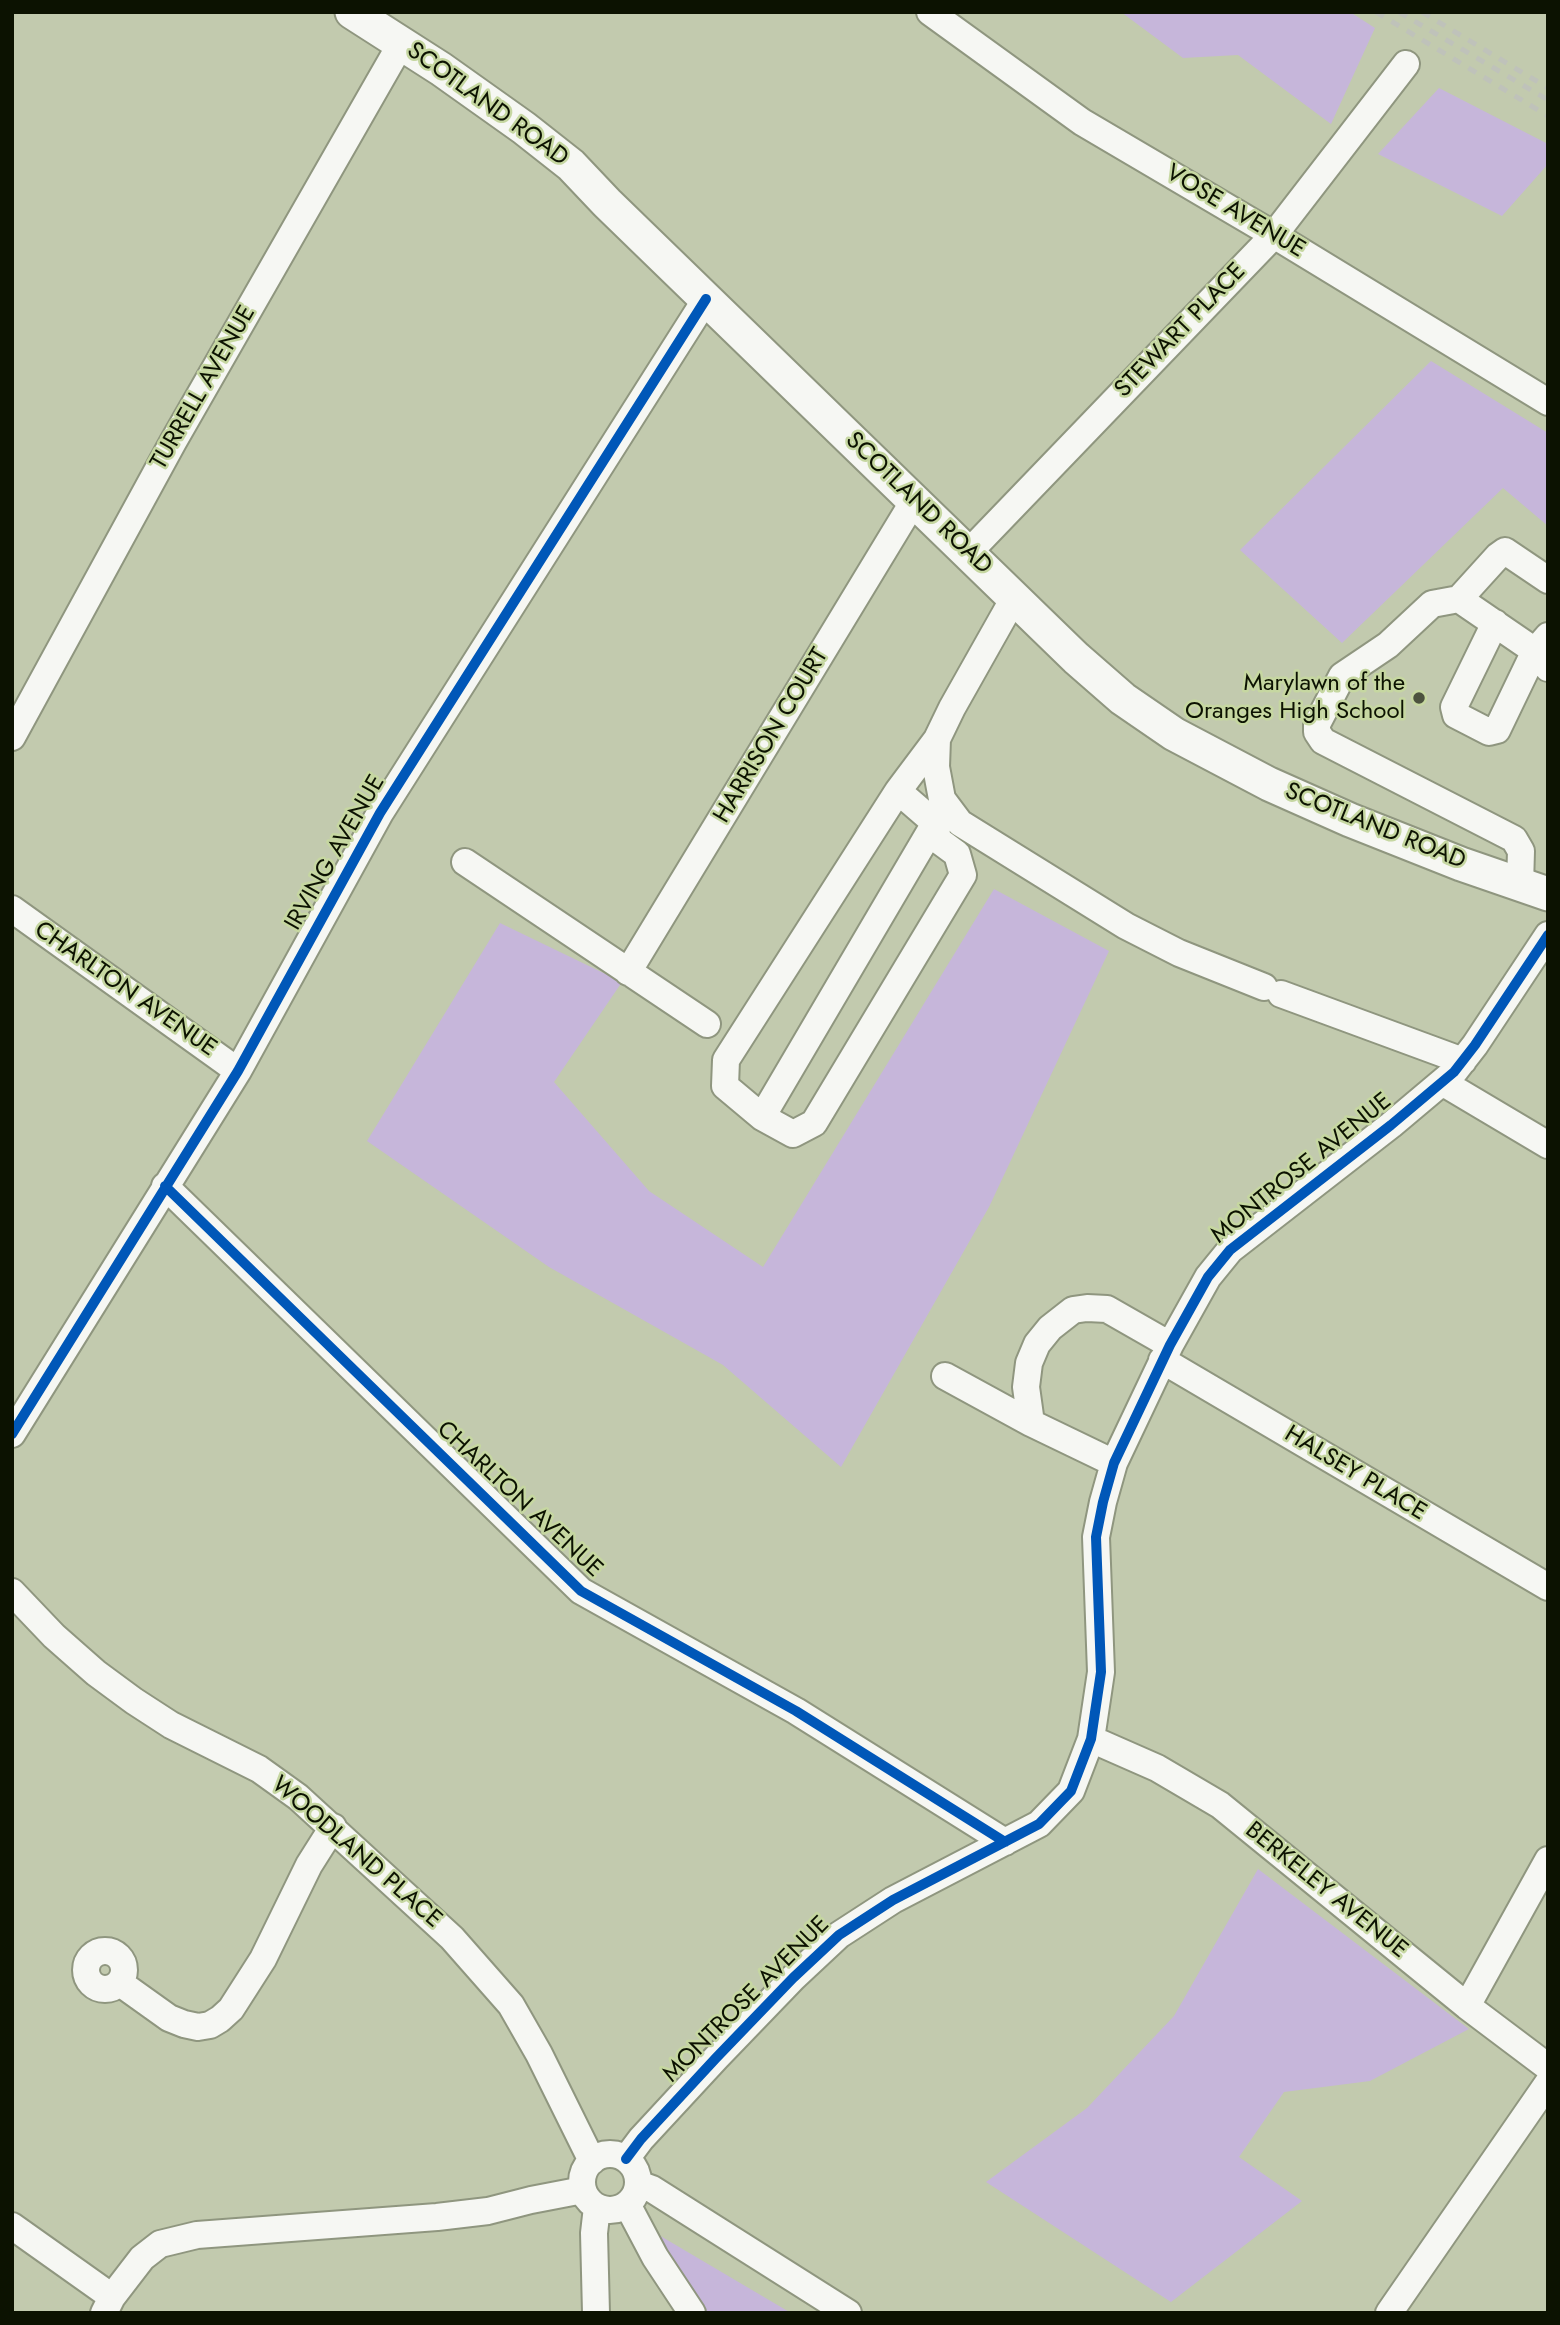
<!DOCTYPE html>
<html>
<head>
<meta charset="utf-8">
<style>
	body { margin:0 }
	#map { position:relative; width:1560px; height:2325px; overflow:hidden; background:#c2caae; font-family:Jost,sans-serif }
	canvas { display:block }
	.frame { position:absolute; inset:0; border:14px solid #0c1201; pointer-events:none }
</style>
</head>
<body>
<div id="map">
<canvas width="1560" height="2325"></canvas>
<div class="frame"></div>
</div>
<script>
const ctx = document.querySelector('canvas').getContext('2d');
ctx.lineJoin = 'round';
function fillPath(path, color) {
  ctx.fillStyle = color;
  ctx.fill(path, 'evenodd');
}
function poly(rows) {
  const path = new Path2D();
  for (const r of rows) {
    if (r.length === 3) {
      path.moveTo(r[0] + r[2], r[1]);
      path.arc(r[0], r[1], r[2], 0, 2 * Math.PI);
      continue;
    }
    path.moveTo(r[0], r[1]);
    for (let i = 2; i < r.length; i += 2) path.lineTo(r[i], r[i + 1]);
  }
  return path;
}
function stroke(path, color, width, dash) {
  ctx.strokeStyle = color;
  ctx.lineWidth = width;
  ctx.lineCap = dash ? 'butt' : 'round';
  ctx.setLineDash(dash || []);
  ctx.stroke(path);
}
function label(font, color, halo, rows, align = 'center') {
  ctx.font = font + ' Jost,sans-serif';
  ctx.lineWidth = 5;
  ctx.setLineDash([]);
  ctx.textBaseline = 'middle';
  ctx.strokeStyle = halo;
  ctx.fillStyle = color;
  for (const [text, x, y, turn = 0] of rows) {
    ctx.save();
    ctx.translate(x, y);
    ctx.rotate((+turn || 0) * Math.PI / 180);
    ctx.textAlign = isNaN(turn) ? turn : align;
    if (halo) ctx.strokeText(text, 0, 0);
    ctx.fillText(text, 0, 0);
    ctx.restore();
  }
}
const green = poly([
	[1121,12,1350,12,1375,28,1331,124,1238,55,1183,58],
	[1439,88,1548,144,1548,164,1502,216,1378,154],
	[1431,361,1548,433,1548,526,1503,488,1342,643,1240,550],
	[994,889,1109,951,989,1207,841,1467,723,1365,549,1267,367,1141,500,923,622,982,554,1082,649,1191,763,1267],
	[1258,1869,1469,2029,1370,2081,1284,2092,1239,2157,1302,2201,1171,2302,986,2182,1087,2108,1174,2016],
	[652,2231,791,2313,704,2313]
]);
const minor = poly([
	[930,12,1082,122,1274,235,1548,402],
	[968,553,1274,235,1406,64],
	[1014,598,952,708,937,739,936,767,942,799,960,823,1126,926,1179,953,1264,987],
	[1459,599,1535,651,1548,636],
	[1495,623,1454,707,1456,715,1489,732,1497,730,1535,651,1548,668],
	[12,737,173,442,402,42],
	[898,791,935,823,938,840,957,854,963,875,814,1123,793,1134,762,1117,725,1086,726,1060,898,791,937,739],
	[465,862,707,1024],
	[1520,885,1521,851,1514,839,1323,741,1317,732,1317,724,1342,676,1388,645,1432,604,1459,599,1498,556,1505,551,1548,580],
	[12,909,238,1071],
	[628,972,915,499],
	[1281,994,1463,1061],
	[1442,1082,1548,1145],
	[762,1117,935,823,940,818],
	[165,1186,581,1591,796,1711,1005,1842],
	[1162,1360,1548,1587],
	[945,1376,1031,1423,1114,1463],
	[1031,1423,1026,1387,1029,1363,1037,1344,1050,1328,1073,1310,1087,1308,1107,1309,1170,1345],
	[12,1434,238,1071,380,813,706,299],
	[12,1592,54,1636,96,1673,134,1701,171,1725,259,1769,298,1797,452,1938,511,2005,539,2054,592,2161],
	[1091,1739,1157,1768,1220,1805,1467,2006,1548,2067],
	[105,1970,19],
	[120,1983,169,2018,184,2024,198,2027,210,2025,220,2019,231,2009,263,1959,309,1865,333,1827],
	[1467,2006,1548,1860],
	[610,2182,28],
	[626,2159,641,2139,716,2058,793,1978,839,1935,893,1900,1039,1824,1071,1791,1091,1739,1101,1672,1096,1537,1103,1502,1114,1463,1170,1345,1208,1277,1230,1250,1391,1125,1454,1072,1475,1045,1548,935],
	[638,2184,652,2189,848,2313],
	[627,2204,655,2257,692,2313],
	[12,2226,112,2297],
	[104,2313,112,2297,142,2258,160,2244,197,2235,437,2217,488,2211,531,2200,583,2190],
	[596,2313,594,2233,597,2207],
	[1389,2313,1548,2083]
]);
const major = poly([
	[352,12,441,69,524,128,571,165,607,203,1076,658,1123,699,1174,734,1269,784,1350,820,1461,864,1548,894]
]);
const rail = poly([
	[1376,12,1548,116],
	[1399,12,1548,100],
	[1422,12,1548,88]
]);
const cycleway = poly([
	[165,1186,581,1591,796,1711,1005,1842],
	[12,1434,238,1071,380,813,706,299],
	[626,2159,641,2139,716,2058,793,1978,839,1935,893,1900,1039,1824,1071,1791,1091,1739,1101,1672,1096,1537,1103,1502,1114,1463,1170,1345,1208,1277,1230,1250,1391,1125,1454,1072,1475,1045,1548,935]
]);
const markers = [
	[1419,698,7,"#4c523e"]
];
const streetNames = [
	["SCOTLAND ROAD",487,105,36],
	["VOSE AVENUE",1235,212,31],
	["STEWART PLACE",1181,331,-46],
	["TURRELL AVENUE",204,388,-60],
	["SCOTLAND ROAD",918,504,44],
	["HARRISON COURT",772,736,-59],
	["SCOTLAND ROAD",1375,827,22],
	["IRVING AVENUE",336,853,-60],
	["CHARLTON AVENUE",125,990,35],
	["MONTROSE AVENUE",1302,1169,-39],
	["HALSEY PLACE",1355,1474,31],
	["CHARLTON AVENUE",519,1500,43],
	["WOODLAND PLACE",356,1853,41],
	["BERKELEY AVENUE",1326,1891,39],
	["MONTROSE AVENUE",747,2000,-45]
];
const poiNames = [
	["Marylawn of the",1405,684],
	["Oranges High School",1405,712]
];
fillPath(green, '#c6b6da');
stroke(minor, '#8f967f', 30);
stroke(major, '#8f967f', 37);
stroke(minor, '#f6f7f3', 26);
stroke(major, '#f6f7f3', 33);
stroke(rail, '#bfc2ba', 5, [9, 9]);
stroke(cycleway, '#0057b8', 10);
for (const [x, y, r, color] of markers) {
  const dot = new Path2D();
  dot.arc(x, y, r, 0, 2 * Math.PI);
  ctx.fillStyle = color;
  ctx.fill(dot);
  stroke(dot, '#c6d7a1', 2.5);
}
label('24px', '#0c1201', '#c6d7a1', streetNames);
label('24px', '#0c1201', '#c6d7a1', poiNames, 'right');
</script>
</body>
</html>
